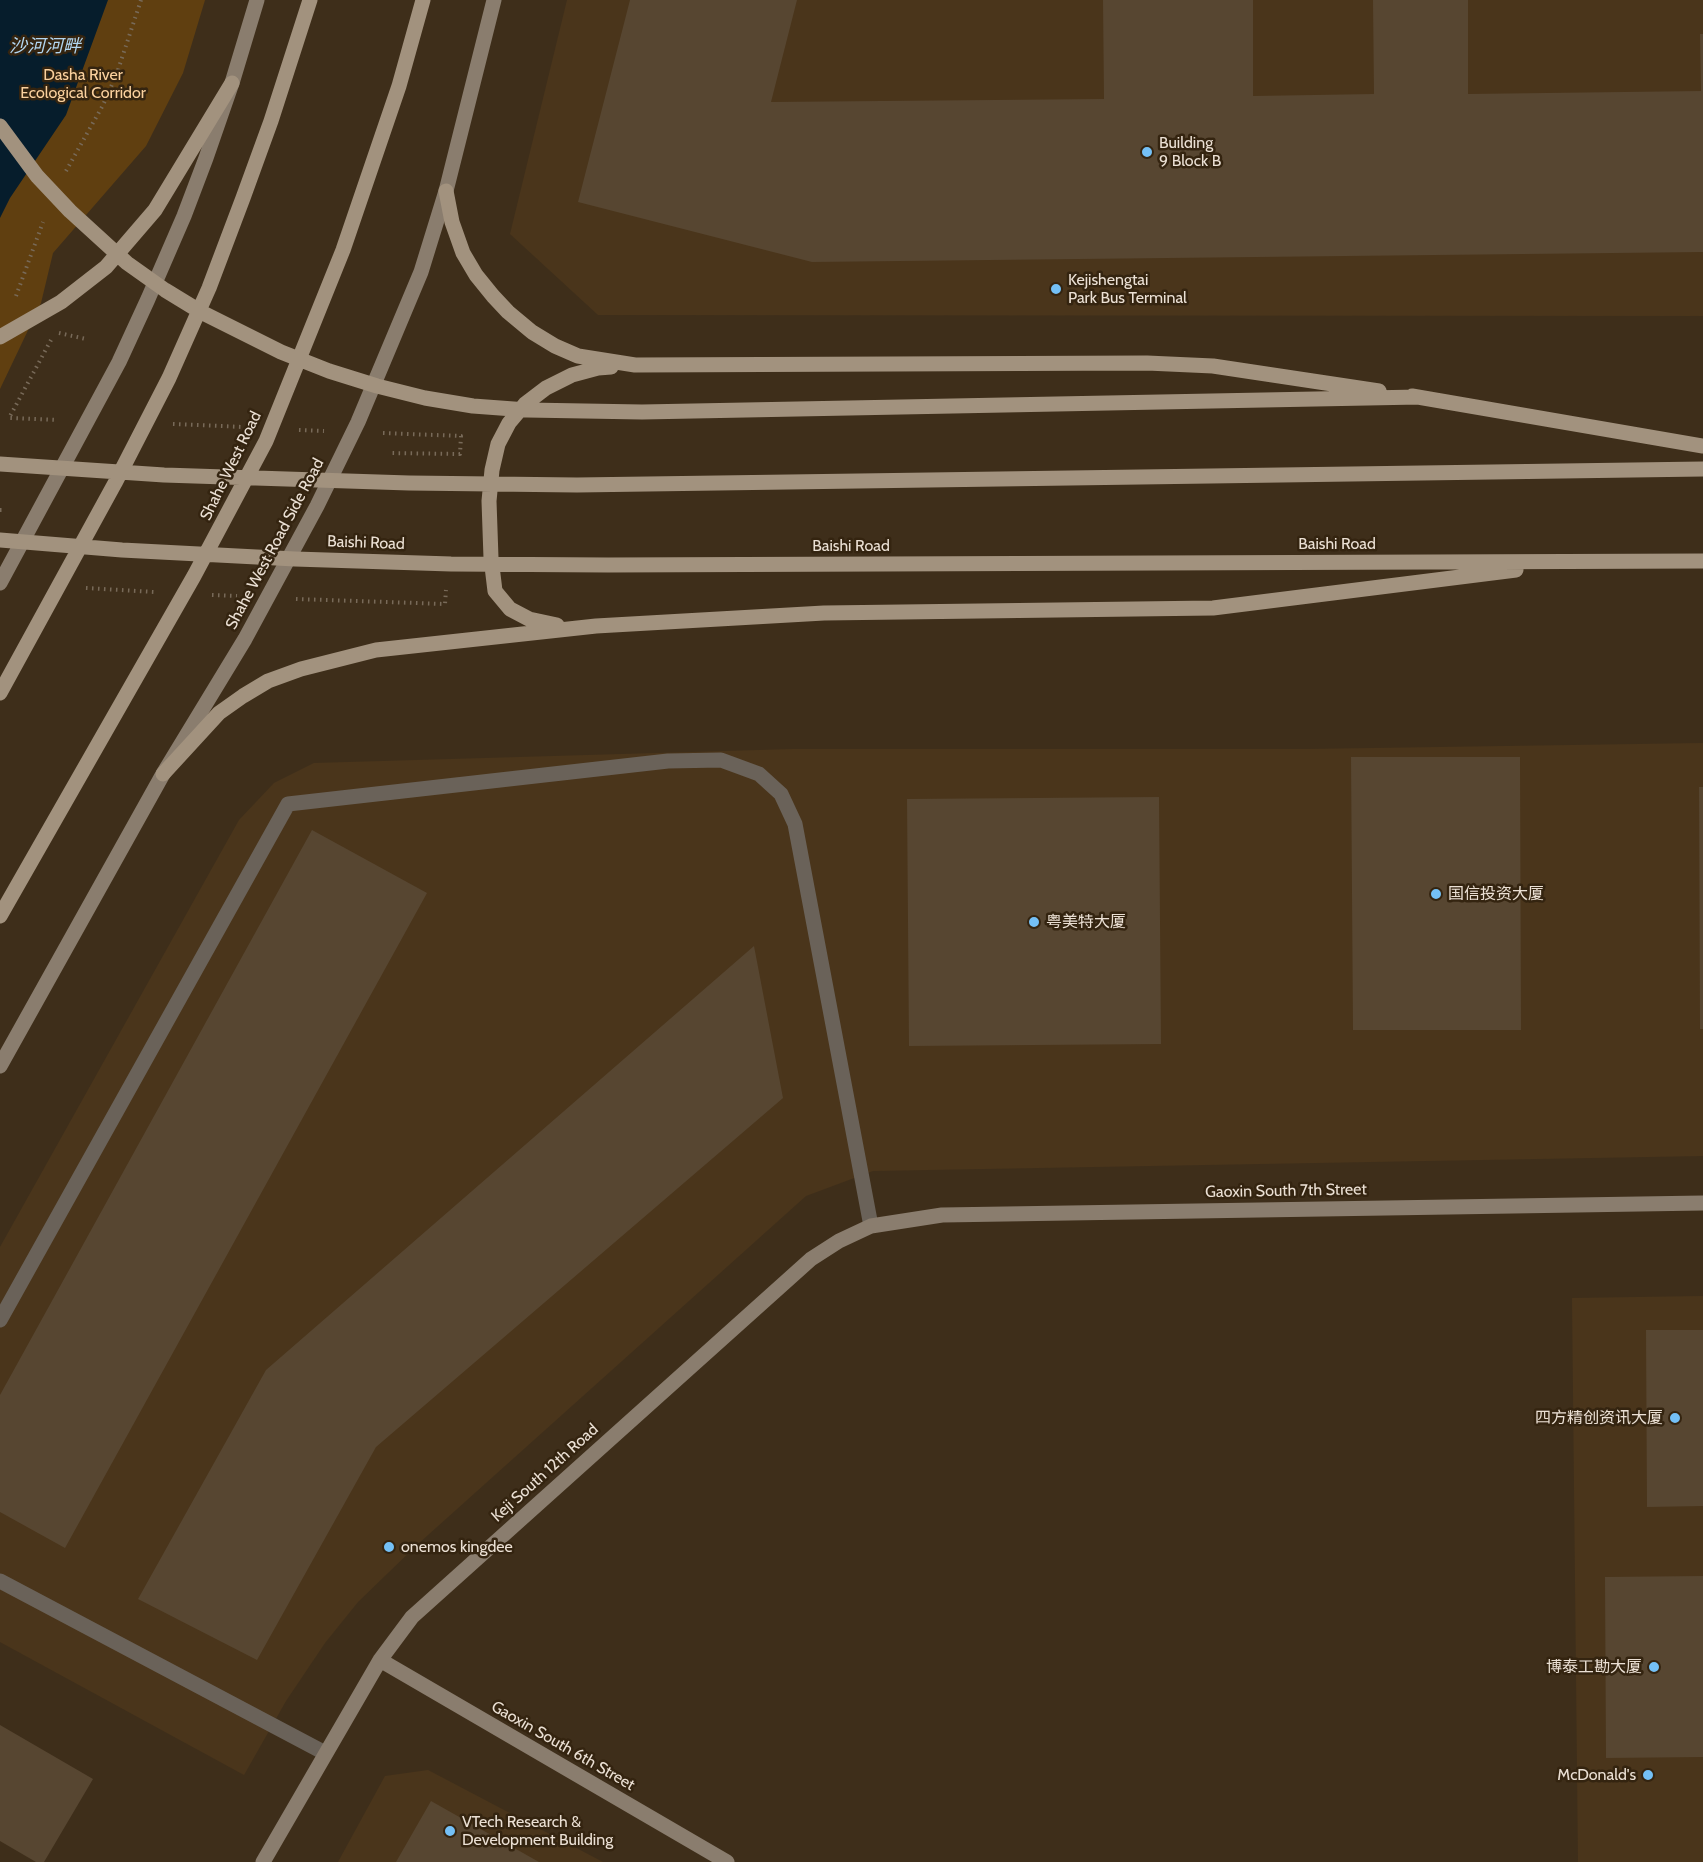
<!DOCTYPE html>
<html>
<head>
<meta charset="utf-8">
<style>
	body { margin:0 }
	canvas { display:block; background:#3e2e1a }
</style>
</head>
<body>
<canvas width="1703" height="1862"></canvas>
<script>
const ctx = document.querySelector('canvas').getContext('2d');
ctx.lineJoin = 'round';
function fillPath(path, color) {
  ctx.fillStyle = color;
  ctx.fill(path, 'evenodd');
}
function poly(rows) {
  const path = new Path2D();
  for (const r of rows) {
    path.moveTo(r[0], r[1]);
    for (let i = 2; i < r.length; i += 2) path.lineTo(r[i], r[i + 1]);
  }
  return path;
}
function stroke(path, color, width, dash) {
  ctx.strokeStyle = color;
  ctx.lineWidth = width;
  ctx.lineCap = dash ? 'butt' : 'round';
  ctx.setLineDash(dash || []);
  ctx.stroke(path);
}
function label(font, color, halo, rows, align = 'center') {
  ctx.font = font + ' Cabin,"Noto Sans SC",sans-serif';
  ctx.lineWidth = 5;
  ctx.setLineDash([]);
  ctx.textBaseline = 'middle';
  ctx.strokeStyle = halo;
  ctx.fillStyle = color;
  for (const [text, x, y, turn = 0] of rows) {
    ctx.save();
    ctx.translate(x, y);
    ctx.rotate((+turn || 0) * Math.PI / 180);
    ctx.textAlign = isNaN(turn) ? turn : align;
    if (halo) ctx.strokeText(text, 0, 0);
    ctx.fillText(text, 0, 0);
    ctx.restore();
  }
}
const built = poly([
	[567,0,1703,0,1703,316,598,315,510,234],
	[1703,743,1703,1156,873,1171,806,1196,418,1544,358,1602,325,1643,286,1701,244,1775,0,1642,0,1247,239,820,274,783,314,763,793,749,1308,749],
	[1703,1296,1703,1862,1578,1862,1572,1298],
	[428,1770,603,1862,338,1862,385,1776]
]);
const green = poly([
	[0,0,205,0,183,73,146,146,53,253,41,303,0,389]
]);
const water = poly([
	[0,0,108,0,66,115,10,198,0,218]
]);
const building = poly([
	[630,0,797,0,771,102,1104,99,1103,0,1253,0,1253,96,1374,94,1373,0,1468,0,1468,94,1701,91,1700,34,1703,34,1703,252,812,262,578,202],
	[1351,757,1520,757,1521,1030,1353,1030],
	[1699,787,1703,787,1703,1029,1700,1029],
	[1159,797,1161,1044,909,1046,907,799],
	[312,830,427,893,65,1548,0,1512,0,1395],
	[754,946,783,1098,376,1447,257,1660,138,1599,266,1370],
	[1646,1330,1703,1330,1703,1506,1647,1507],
	[1703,1576,1703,1757,1606,1758,1605,1577],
	[0,1725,93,1779,44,1862,36,1862,0,1841],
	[431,1801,539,1862,396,1862]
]);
const path = poly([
	[66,171,103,105,117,73,141,0],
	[16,296,43,222],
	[59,333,86,339],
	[51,340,9,418,58,420],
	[173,424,243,427],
	[299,430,324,431],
	[383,433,461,436,460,454,389,453],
	[0,510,2,510],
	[86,588,154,592],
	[212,595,237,596],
	[296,599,445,604,446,590]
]);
const lane = poly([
	[0,1320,288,804,668,761,721,760,759,774,781,794,795,824,871,1226],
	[0,1581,325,1753]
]);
const secondary = poly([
	[0,583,119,362,148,299,184,216,206,158,232,83,257,0],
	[0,1066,163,774,245,639,317,506,358,422,421,272,446,191,494,0],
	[380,1660,727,1862],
	[263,1862,380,1660,412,1617,811,1259,839,1241,871,1226,942,1215,1703,1203]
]);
const primary = poly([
	[0,126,37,176,70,211,127,263,165,290,201,312,281,352,329,371,377,386,425,398,473,406,527,410,642,412,1419,397],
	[446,191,452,222,463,253,476,275,493,296,508,312,532,332,555,346,578,356,635,365,1147,363,1213,366,1379,391],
	[0,337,61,302,106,267,155,210,232,83],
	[1412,396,1703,446],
	[0,464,164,475,409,483,577,485,1703,469],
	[0,540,122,550,295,559,451,564,608,565,1703,561],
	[557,625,529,619,510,609,495,591,491,558,489,501,492,470,498,444,509,423,525,404,546,388,572,375,598,368,611,367],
	[0,693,115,483,169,378,209,288,243,198,271,121,310,0],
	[163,774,219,713,243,696,268,681,301,669,376,650,596,626,824,613,1213,608,1516,570],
	[0,916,194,576,266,441,343,250,399,86,423,0]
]);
const markers = [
	[1147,152,6,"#74c0f6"],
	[1056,289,6,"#74c0f6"],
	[1436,894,6,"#74c0f6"],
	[1034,922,6,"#74c0f6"],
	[1675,1418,6,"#74c0f6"],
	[389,1547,6,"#74c0f6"],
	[1654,1667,6,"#74c0f6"],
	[1648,1775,6,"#74c0f6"],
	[450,1831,6,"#74c0f6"]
];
const parkNames = [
	["Dasha River",83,75],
	["Ecological Corridor",83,93]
];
const poiNames = [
	["Building",1159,143],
	["9 Block B",1159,161],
	["Kejishengtai",1068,280],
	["Park Bus Terminal",1068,298],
	["国信投资大厦",1448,894],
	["粤美特大厦",1046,922],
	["四方精创资讯大厦",1663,1418,"right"],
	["onemos kingdee",401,1547],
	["博泰工勘大厦",1642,1667,"right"],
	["McDonald's",1636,1775,"right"],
	["VTech Research &",462,1822],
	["Development Building",462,1840]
];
const streetNames = [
	["Shahe West Road",231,466,-64],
	["Baishi Road",366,543,2],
	["Shahe West Road Side Road",275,544,-62],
	["Baishi Road",1337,544],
	["Baishi Road",851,546],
	["Gaoxin South 7th Street",1286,1191,-1],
	["Keji South 12th Road",545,1473,-42],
	["Gaoxin South 6th Street",563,1746,30]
];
const waterNames = [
	["沙河河畔",45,47]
];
fillPath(built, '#4a351b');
fillPath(green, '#603f10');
fillPath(water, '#061d2c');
fillPath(building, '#574631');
stroke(path, '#786a59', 4, [1.5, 4.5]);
stroke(lane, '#6a6259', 15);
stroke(secondary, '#8a7d6e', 15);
stroke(primary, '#a2927e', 15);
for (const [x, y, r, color] of markers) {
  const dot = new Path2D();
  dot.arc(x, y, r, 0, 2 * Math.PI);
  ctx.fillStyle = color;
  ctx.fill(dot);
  stroke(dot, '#342410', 2);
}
label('16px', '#fbd19e', '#342410', parkNames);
label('16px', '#ebe0d4', '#342410', poiNames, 'left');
label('16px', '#ebe0d4', '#342410', streetNames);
label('italic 18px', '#b2d6f1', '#342410', waterNames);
</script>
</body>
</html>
